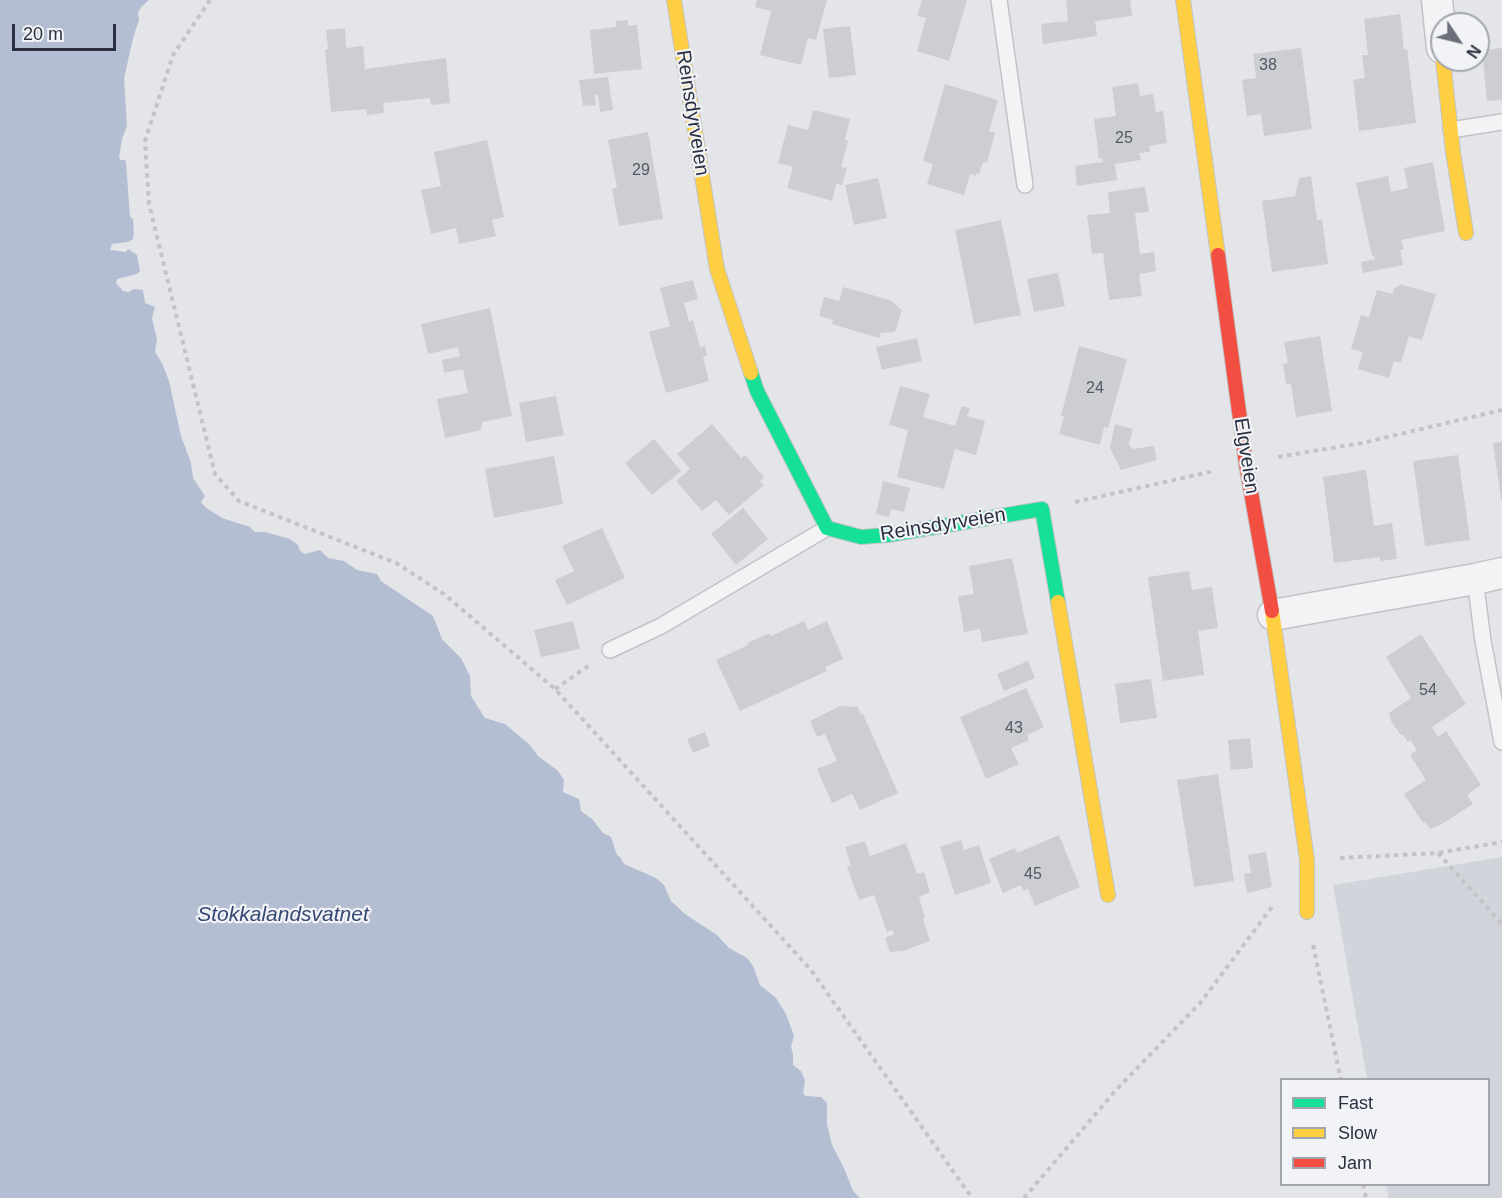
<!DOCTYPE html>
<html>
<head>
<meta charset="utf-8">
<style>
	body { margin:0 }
	#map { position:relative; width:1502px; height:1198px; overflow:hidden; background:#e4e5e8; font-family:Arial,sans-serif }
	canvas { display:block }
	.legend { position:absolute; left:1280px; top:1078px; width:210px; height:108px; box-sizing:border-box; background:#f2f3f7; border:2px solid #a2a5ae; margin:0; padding:8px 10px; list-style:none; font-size:18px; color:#2b3041 }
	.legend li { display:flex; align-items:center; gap:12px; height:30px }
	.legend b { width:30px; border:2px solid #a2a5ae }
	.north { position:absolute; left:1430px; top:12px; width:60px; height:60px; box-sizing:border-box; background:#f2f3f7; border:2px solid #a2a5ae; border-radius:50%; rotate:125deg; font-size:16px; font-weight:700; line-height:24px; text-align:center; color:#2b3041 }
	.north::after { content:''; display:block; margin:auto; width:21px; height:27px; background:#6c6f7b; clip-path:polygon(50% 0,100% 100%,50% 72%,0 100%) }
	.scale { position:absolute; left:12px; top:24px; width:104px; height:27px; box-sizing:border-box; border:3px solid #2b3041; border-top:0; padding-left:8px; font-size:18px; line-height:21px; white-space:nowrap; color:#2b3041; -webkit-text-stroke:4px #f2f3f7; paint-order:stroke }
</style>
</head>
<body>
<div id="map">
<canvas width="1502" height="1198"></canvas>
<ul class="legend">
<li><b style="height:8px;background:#16e098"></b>Fast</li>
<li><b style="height:8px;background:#ffcf43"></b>Slow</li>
<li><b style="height:8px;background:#f24e42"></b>Jam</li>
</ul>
<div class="north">N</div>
<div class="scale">20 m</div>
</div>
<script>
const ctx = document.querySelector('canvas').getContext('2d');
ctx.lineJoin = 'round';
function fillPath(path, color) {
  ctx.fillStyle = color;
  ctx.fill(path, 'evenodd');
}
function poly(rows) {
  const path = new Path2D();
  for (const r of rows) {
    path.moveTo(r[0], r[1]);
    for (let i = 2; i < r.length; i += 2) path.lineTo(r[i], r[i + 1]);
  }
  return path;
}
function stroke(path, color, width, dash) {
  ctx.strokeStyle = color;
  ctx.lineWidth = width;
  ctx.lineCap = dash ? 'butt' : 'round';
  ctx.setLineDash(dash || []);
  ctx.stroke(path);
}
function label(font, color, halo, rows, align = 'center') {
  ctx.font = font + ' Arial,sans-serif';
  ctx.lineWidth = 4.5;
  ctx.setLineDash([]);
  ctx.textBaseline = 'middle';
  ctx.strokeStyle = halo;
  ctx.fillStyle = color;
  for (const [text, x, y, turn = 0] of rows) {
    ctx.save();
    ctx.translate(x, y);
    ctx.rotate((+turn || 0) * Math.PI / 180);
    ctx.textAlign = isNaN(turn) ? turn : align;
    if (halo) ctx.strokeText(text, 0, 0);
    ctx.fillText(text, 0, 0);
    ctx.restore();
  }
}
const built = poly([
	[1502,857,1502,1198,1389,1198,1386,1185,1488,1184,1488,1080,1367,1079,1333,885]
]);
const water = poly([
	[0,0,149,0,141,7,138,13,139,20,133,38,124,79,127,126,122,139,119,158,121,160,125,160,126,162,130,217,133,219,134,234,133,239,128,242,112,244,110,250,126,252,128,249,137,255,140,271,137,274,117,279,116,283,123,291,129,292,134,289,143,290,145,303,155,307,152,318,157,339,155,352,162,363,169,381,181,436,191,463,193,478,205,496,201,502,205,507,222,518,250,527,255,532,265,532,290,539,298,545,300,551,305,554,320,550,328,558,344,561,357,570,377,574,381,581,433,616,442,639,461,658,470,676,471,696,485,718,505,724,529,744,538,756,558,771,564,780,563,792,579,799,581,811,592,819,603,833,611,837,617,855,620,857,624,864,656,878,664,885,671,901,685,914,717,935,729,948,747,958,753,966,760,985,776,998,786,1014,794,1036,791,1047,793,1054,793,1065,801,1071,805,1080,803,1093,806,1096,821,1097,827,1103,827,1124,832,1145,844,1168,853,1191,860,1198,0,1198]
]);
const building = poly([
	[757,0,827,0,816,40,808,38,801,65,760,55,771,11,755,7],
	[922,0,967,0,949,61,917,51,926,18,917,16],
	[1066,0,1130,0,1132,16,1095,21,1097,36,1043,44,1041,24,1068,21],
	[1400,14,1404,50,1407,49,1416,123,1359,131,1353,80,1365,78,1362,55,1368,55,1364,19],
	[628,20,628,26,637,25,642,69,594,74,590,30,616,27,616,21],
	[850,26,856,75,829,78,823,29],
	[345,28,346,48,363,46,365,69,446,58,450,103,431,105,430,98,383,103,384,113,367,115,366,109,331,112,325,50,328,49,326,30],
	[1301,48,1312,129,1264,136,1261,114,1247,116,1242,80,1256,78,1253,54],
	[1502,48,1502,100,1487,101,1482,50],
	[608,77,613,110,600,112,598,95,595,95,596,105,583,106,579,80],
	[1138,83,1140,96,1153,94,1156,112,1163,111,1167,143,1149,146,1150,152,1139,153,1141,160,1115,164,1117,180,1077,186,1075,166,1103,162,1102,158,1099,159,1094,119,1116,116,1112,87],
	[945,84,998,100,989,131,995,133,987,163,983,162,979,174,976,173,976,176,970,174,964,195,927,184,933,164,923,161],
	[813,110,850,119,845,140,848,141,841,167,847,168,842,185,836,184,832,201,787,188,793,167,778,163,788,125,808,130],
	[648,132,663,219,619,226,612,189,617,188,608,140],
	[487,140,504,217,492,220,496,236,459,244,456,228,431,234,421,190,441,186,434,152],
	[1433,162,1445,231,1401,240,1404,249,1400,250,1403,265,1363,273,1361,262,1375,259,1374,256,1372,256,1356,183,1388,176,1391,192,1408,188,1404,168],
	[1311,176,1317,220,1322,219,1328,264,1272,272,1262,201,1295,196,1299,178],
	[878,178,887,218,854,225,845,185],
	[1145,187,1149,212,1135,213,1140,254,1154,252,1156,271,1139,274,1142,296,1109,300,1103,253,1092,254,1087,215,1110,213,1108,192],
	[1001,220,1021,315,974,324,955,230],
	[1058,273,1065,306,1034,312,1027,279],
	[693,280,698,299,684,303,689,321,693,320,700,347,705,346,707,356,703,357,709,381,666,393,649,332,670,326,660,288],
	[1399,284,1436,294,1422,340,1409,336,1401,363,1394,361,1389,378,1358,369,1363,352,1351,349,1361,315,1369,317,1377,290,1393,294,1394,288,1399,286],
	[843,287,890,300,902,310,895,332,881,333,879,338,832,324,833,320,819,316,824,297,839,301],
	[490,308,512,416,482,422,481,430,445,438,437,399,468,393,463,369,444,373,442,360,460,356,458,347,428,354,421,324],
	[1320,336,1332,411,1296,417,1291,384,1286,384,1283,364,1288,363,1284,342],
	[917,338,922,361,882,370,876,347],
	[1079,346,1127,359,1108,428,1104,427,1100,445,1059,434,1064,417,1061,416],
	[900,386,930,394,923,417,955,426,962,406,970,408,967,416,985,421,976,455,955,449,944,489,897,477,908,430,889,425],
	[556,396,564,435,526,442,519,403],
	[712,424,741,458,745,455,764,477,760,481,764,485,729,515,716,500,702,511,676,481,690,469,677,454],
	[1115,424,1133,429,1129,444,1132,449,1154,446,1157,460,1121,470,1110,448],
	[654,439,681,471,652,495,625,463],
	[1502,442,1502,499,1501,499,1493,443],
	[1458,455,1470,540,1425,546,1413,461],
	[554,456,563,504,494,518,485,469],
	[1366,470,1374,526,1392,523,1397,559,1380,561,1380,557,1334,563,1323,477],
	[883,481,910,488,904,512,891,509,889,517,876,514],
	[743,508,768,539,736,565,711,534],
	[602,528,625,578,567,605,555,580,574,571,562,546],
	[1012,558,1028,634,982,642,980,629,964,632,958,596,974,594,969,566],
	[1189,571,1192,590,1212,587,1218,628,1198,631,1204,675,1163,681,1148,577],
	[573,621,580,649,541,657,534,630],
	[804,621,808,630,827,621,843,659,825,667,827,671,740,711,716,660,748,645,747,643,770,633,771,636],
	[1421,634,1466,704,1432,727,1438,737,1446,731,1481,785,1467,795,1473,804,1442,824,1430,829,1425,822,1423,823,1404,794,1426,780,1410,755,1417,750,1410,740,1408,742,1403,735,1400,734,1391,721,1389,713,1411,698,1386,657],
	[1028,661,1035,678,1004,691,997,674],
	[1151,679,1157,718,1120,723,1115,684],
	[1026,688,1044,727,1027,735,1029,740,1011,748,1019,764,986,779,960,717],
	[840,706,858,707,861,715,863,714,898,793,860,810,852,794,832,803,817,769,837,761,825,734,817,737,810,721],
	[705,732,710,746,693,753,687,739],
	[1250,738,1253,768,1231,770,1228,740],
	[1218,774,1234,881,1194,887,1177,780],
	[1059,835,1080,887,1035,906,1028,889,1023,891,1021,885,1003,893,989,859,1015,848,1017,853],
	[961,840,964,850,979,845,991,883,955,895,940,847],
	[865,841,870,856,906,843,917,874,924,872,930,892,919,897,925,918,923,919,930,941,900,952,899,950,890,953,885,938,894,934,892,930,887,932,874,895,859,900,847,867,851,865,845,847],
	[1266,852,1272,887,1247,893,1244,874,1251,873,1248,855]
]);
const path = poly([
	[210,0,173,55,145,141,149,204,215,474,239,501,396,563,444,594,555,689,811,970,972,1198],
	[1278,457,1362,443,1502,410],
	[1075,502,1214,471],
	[555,689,590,665],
	[1438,853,1502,924],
	[1340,858,1438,853,1502,842],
	[1313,945,1341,1080],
	[1363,1184,1366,1198],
	[1024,1198,1116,1090,1201,1002,1272,907]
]);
const lane = poly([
	[999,0,1025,185],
	[1451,130,1502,122],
	[1475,579,1483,641,1502,742],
	[610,650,661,626,827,528]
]);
const street = poly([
	[1437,0,1442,48],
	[1273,615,1475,579,1502,573]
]);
const fast = poly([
	[751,373,757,391,827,528,861,537,888,535,1042,509,1058,602]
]);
const slow = poly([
	[674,0,717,269,751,373],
	[1183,0,1218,255],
	[1443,60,1453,152,1466,233],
	[1058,602,1108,895],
	[1272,611,1307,860,1307,912]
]);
const jam = poly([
	[1218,255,1246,464,1272,611]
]);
const numberNames = [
	["38",1268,66],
	["25",1124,139],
	["29",641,171],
	["24",1095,389],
	["54",1428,691],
	["43",1014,729],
	["45",1033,875]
];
const streetNames = [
	["Reinsdyrveien",692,113,81],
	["Elgveien",1246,456,81],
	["Reinsdyrveien",943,525,-9]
];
const waterNames = [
	["Stokkalandsvatnet",283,915]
];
fillPath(built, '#d2d4db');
fillPath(water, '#b4bed2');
fillPath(building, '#cdced2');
stroke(lane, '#c2c3c6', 18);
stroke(street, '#c2c3c6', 33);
stroke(fast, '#c2c3c6', 16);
stroke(slow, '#c2c3c6', 16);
stroke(jam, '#c2c3c6', 16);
stroke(path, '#c3c3c8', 4, [4.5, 4.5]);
stroke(lane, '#f3f3f5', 15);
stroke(street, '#f3f3f5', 30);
stroke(fast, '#16e098', 14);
stroke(slow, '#ffcf43', 14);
stroke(jam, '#f24e42', 14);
label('16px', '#545866', null, numberNames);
label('20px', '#2b3041', '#f2f3f7', streetNames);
label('italic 21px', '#364973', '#f2f3f7', waterNames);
</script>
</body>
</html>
